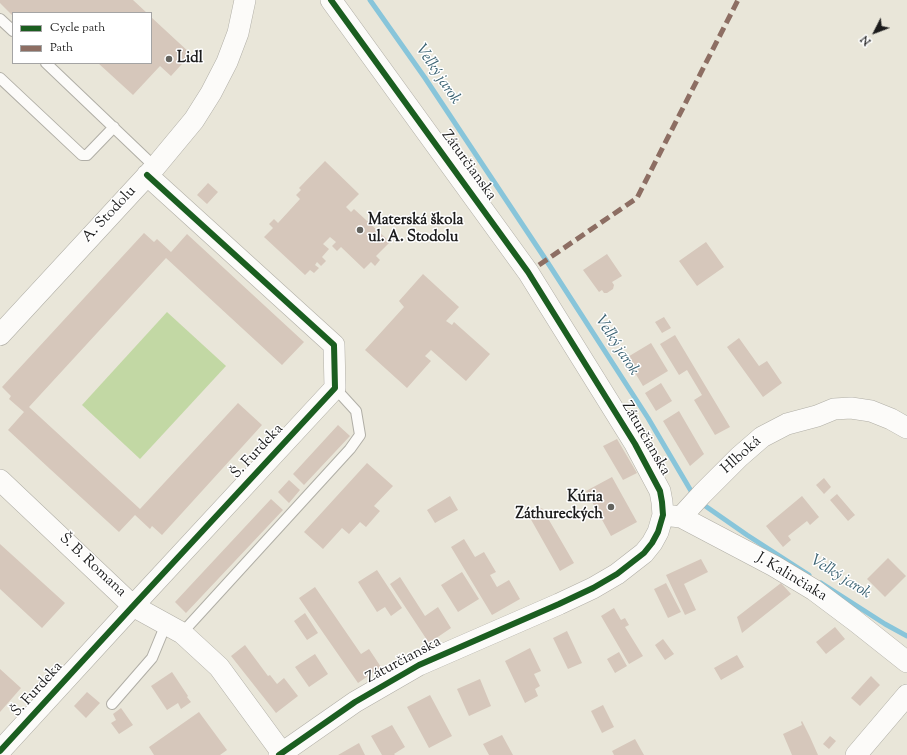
<!DOCTYPE html>
<html>
<head>
<meta charset="utf-8">
<style>
	body { margin:0 }
	#map { position:relative; width:907px; height:755px; overflow:hidden; background:#e9e6d9; font-family:"Sorts Mill Goudy",serif }
	canvas { display:block }
	.legend { position:absolute; left:12px; top:12px; width:140px; height:52px; box-sizing:border-box; background:#fff; border:1px solid #a4a4a4; margin:0; padding:5px 7px; list-style:none; font-size:12px; color:#1c1c1c }
	.legend li { display:flex; align-items:center; gap:8px; height:20px }
	.legend b { width:20px; border:1px solid #a4a4a4 }
	.north { position:absolute; left:855px; top:12px; width:40px; height:40px; -webkit-text-stroke:3px #fff; paint-order:stroke; rotate:228deg; font-size:11px; font-weight:700; line-height:16px; text-align:center; color:#1c1c1c }
	.north::after { content:''; display:block; margin:auto; width:14px; height:18px; background:#1c1c1c; clip-path:polygon(50% 0,100% 100%,50% 72%,0 100%) }
</style>
</head>
<body>
<div id="map">
<canvas width="907" height="755"></canvas>
<ul class="legend">
<li><b style="height:5px;background:#1b5e20"></b>Cycle path</li>
<li><b style="height:5px;background:#8d6e63"></b>Path</li>
</ul>
<div class="north">N</div>
</div>
<script>
const ctx = document.querySelector('canvas').getContext('2d');
ctx.lineJoin = 'round';
function fillPath(path, color) {
  ctx.fillStyle = color;
  ctx.fill(path, 'evenodd');
}
function poly(rows) {
  const path = new Path2D();
  for (const r of rows) {
    path.moveTo(r[0], r[1]);
    for (let i = 2; i < r.length; i += 2) path.lineTo(r[i], r[i + 1]);
  }
  return path;
}
function stroke(path, color, width, dash) {
  ctx.strokeStyle = color;
  ctx.lineWidth = width;
  ctx.lineCap = dash ? 'butt' : 'round';
  ctx.setLineDash(dash || []);
  ctx.stroke(path);
}
function label(font, color, halo, rows, align = 'center') {
  ctx.font = font + ' "Sorts Mill Goudy",serif';
  ctx.lineWidth = 3;
  ctx.setLineDash([]);
  ctx.textBaseline = 'middle';
  ctx.strokeStyle = halo;
  ctx.fillStyle = color;
  for (const [text, x, y, turn = 0] of rows) {
    ctx.save();
    ctx.translate(x, y);
    ctx.rotate((+turn || 0) * Math.PI / 180);
    ctx.textAlign = isNaN(turn) ? turn : align;
    if (halo) ctx.strokeText(text, 0, 0);
    ctx.fillText(text, 0, 0);
    ctx.restore();
  }
}
const green = poly([
	[167,312,226,366,140,459,82,405]
]);
const stream = poly([
	[370,0,425,78,546,260,648,418,694,496],
	[701,503,747,535,809,575],
	[821,583,885,624,907,636]
]);
const building = poly([
	[0,0,133,0,147,13,13,13,13,16,0,3],
	[151,17,191,54,171,76,160,66,133,95,98,63,151,63],
	[325,161,359,194,346,207,351,212,354,209,390,242,376,256,380,260,375,266,371,262,364,269,341,247,337,251,332,246,336,242,330,237,323,244,329,249,322,257,326,261,321,266,317,262,315,265,319,268,314,273,310,270,305,275,264,237,273,228,269,224,274,219,278,223,300,199,296,195,301,190,299,188],
	[208,183,218,192,207,204,197,195],
	[144,233,154,242,157,239,171,252,187,234,304,342,282,365,166,258,29,407,140,509,238,403,262,425,162,535,152,526,150,529,135,515,119,532,50,469,8,430,24,412,9,399,11,396,2,387],
	[706,242,724,267,697,286,679,261],
	[607,254,622,276,612,282,614,285,613,289,607,293,604,293,602,290,599,292,583,270],
	[423,274,459,307,446,321,452,325,454,322,490,354,466,381,431,350,425,356,431,361,407,388,365,350,404,307,399,301],
	[664,317,671,328,662,333,655,322],
	[675,335,730,427,715,435,694,400,702,395,687,370,679,375,660,344],
	[739,338,759,366,767,361,782,383,763,397,727,347],
	[651,343,668,371,643,386,626,358],
	[661,383,672,401,656,411,645,393],
	[679,411,704,454,690,466,663,421],
	[338,425,350,436,304,485,293,474],
	[617,439,637,473,623,480,603,446],
	[367,463,393,486,374,506,380,511,366,527,360,522,349,534,342,528,323,549,304,532],
	[612,477,637,522,611,536,586,491],
	[824,478,831,487,824,494,816,485],
	[289,480,300,490,289,503,278,492],
	[837,494,855,515,848,521,830,500],
	[450,496,458,510,435,523,427,510],
	[802,496,819,517,810,525,807,521,788,536,791,540,783,547,766,526],
	[271,499,283,510,186,613,175,602],
	[542,508,574,563,560,571,529,516],
	[464,539,475,557,484,552,496,572,490,575,497,587,509,580,520,599,492,615,451,547],
	[0,544,65,603,42,628,0,589],
	[888,558,906,576,885,597,867,579],
	[701,559,708,572,684,584,696,610,685,615,666,575],
	[377,570,402,608,391,616,385,607,377,612,358,582],
	[462,572,479,599,458,612,441,585],
	[400,577,425,616,438,607,451,628,429,643,390,584],
	[666,583,681,612,668,618,654,589],
	[781,583,791,594,742,633,737,617],
	[315,587,361,654,369,649,381,667,358,683,299,598],
	[614,608,621,620,625,618,629,625,625,627,643,656,629,664,601,616],
	[305,613,318,633,307,640,294,621],
	[835,627,845,639,826,654,816,642],
	[567,631,582,663,568,669,553,638],
	[663,639,674,654,665,660,655,645],
	[245,645,268,676,270,675,277,684,284,678,298,696,276,713,231,656],
	[530,648,541,671,534,674,540,686,535,689,538,696,525,703,505,661],
	[619,652,627,666,615,673,607,659],
	[315,654,328,674,309,687,295,667],
	[737,655,744,667,721,680,714,668],
	[0,669,21,688,0,712],
	[172,672,188,696,187,697,191,702,181,709,178,703,167,710,151,686],
	[871,676,880,685,860,706,851,698],
	[480,679,491,706,469,716,457,689],
	[87,692,100,703,86,718,74,706],
	[430,695,452,736,429,748,407,707],
	[603,705,614,727,602,733,591,711],
	[121,708,133,725,119,734,111,723,116,720,113,714],
	[199,712,227,750,220,755,154,755,149,747],
	[802,721,810,737,818,755,792,755,783,734,802,725,801,722],
	[392,725,405,747,394,754,395,755,382,755,371,736],
	[502,735,513,755,489,755,483,744],
	[830,736,836,741,829,749,823,744],
	[635,739,644,755,614,755,612,751],
	[359,743,365,755,338,755]
]);
const service = poly([
	[0,19,13,31],
	[46,63,155,167],
	[0,78,82,155,87,155,114,127],
	[182,633,350,449,360,435,356,411,335,388],
	[112,704,152,658,166,624]
]);
const minor = poly([
	[0,335,155,167,194,120,211,93,227,62,238,33,245,0],
	[0,480,133,606,182,633,219,667,282,753],
	[663,515,681,517,774,566,814,590,854,620,907,662],
	[681,517,702,494,739,457,762,437,787,424,817,416,834,409,851,408,871,411,891,419,907,428],
	[0,751,133,606,335,388,334,345,147,175],
	[279,755,355,702,419,665,559,604,593,588,617,574,644,553,652,543,658,532,663,515,662,502,660,491,635,444,528,272,331,0],
	[856,755,907,695]
]);
const quiet = poly([
	[539,265,637,198,738,0]
]);
const cycleway = poly([
	[0,751,133,606,335,388,334,345,147,175],
	[279,755,355,702,419,665,559,604,593,588,617,574,644,553,652,543,658,532,663,515,662,502,660,491,635,444,528,272,331,0]
]);
const markers = [
	[169,59,4,"#64635e"],
	[360,230,4,"#64635e"],
	[611,507,4,"#64635e"]
];
const poiNames = [
	["Lidl",177,59],
	["Materská škola",368,221],
	["ul. A. Stodolu",368,238],
	["Kúria",603,498,"right"],
	["Záthureckých",603,515,"right"]
];
const streetNames = [
	["Záturčianska",468,166,54],
	["A. Stodolu",110,215,-47],
	["Záturčianska",645,439,60],
	["Š. Furdeka",258,452,-47],
	["Hlboká",742,456,-42],
	["Š. B. Romana",92,566,43],
	["J. Kalinčiaka",791,578,31],
	["Záturčianska",404,661,-28],
	["Š. Furdeka",38,690,-48]
];
const waterNames = [
	["Veľký jarok",437,75,56],
	["Veľký jarok",616,346,57],
	["Veľký jarok",840,578,32]
];
fillPath(green, '#c2d8a4');
stroke(stream, '#88c5da', 5);
fillPath(building, '#d6c7bb');
stroke(service, '#b0aea6', 12);
stroke(minor, '#b0aea6', 22);
stroke(service, '#fcfbf9', 10);
stroke(minor, '#fcfbf9', 21);
stroke(quiet, '#8d6e63', 5, [10, 5]);
stroke(cycleway, '#1b5e20', 6);
for (const [x, y, r, color] of markers) {
  const dot = new Path2D();
  dot.arc(x, y, r, 0, 2 * Math.PI);
  ctx.fillStyle = color;
  ctx.fill(dot);
  stroke(dot, '#fff', 1.5);
}
label('bold 15px', '#1c1c1c', '#fff', poiNames, 'left');
label('15px', '#1c1c1c', '#fff', streetNames);
label('italic 16px', '#3a6272', '#fff', waterNames);
</script>
</body>
</html>
